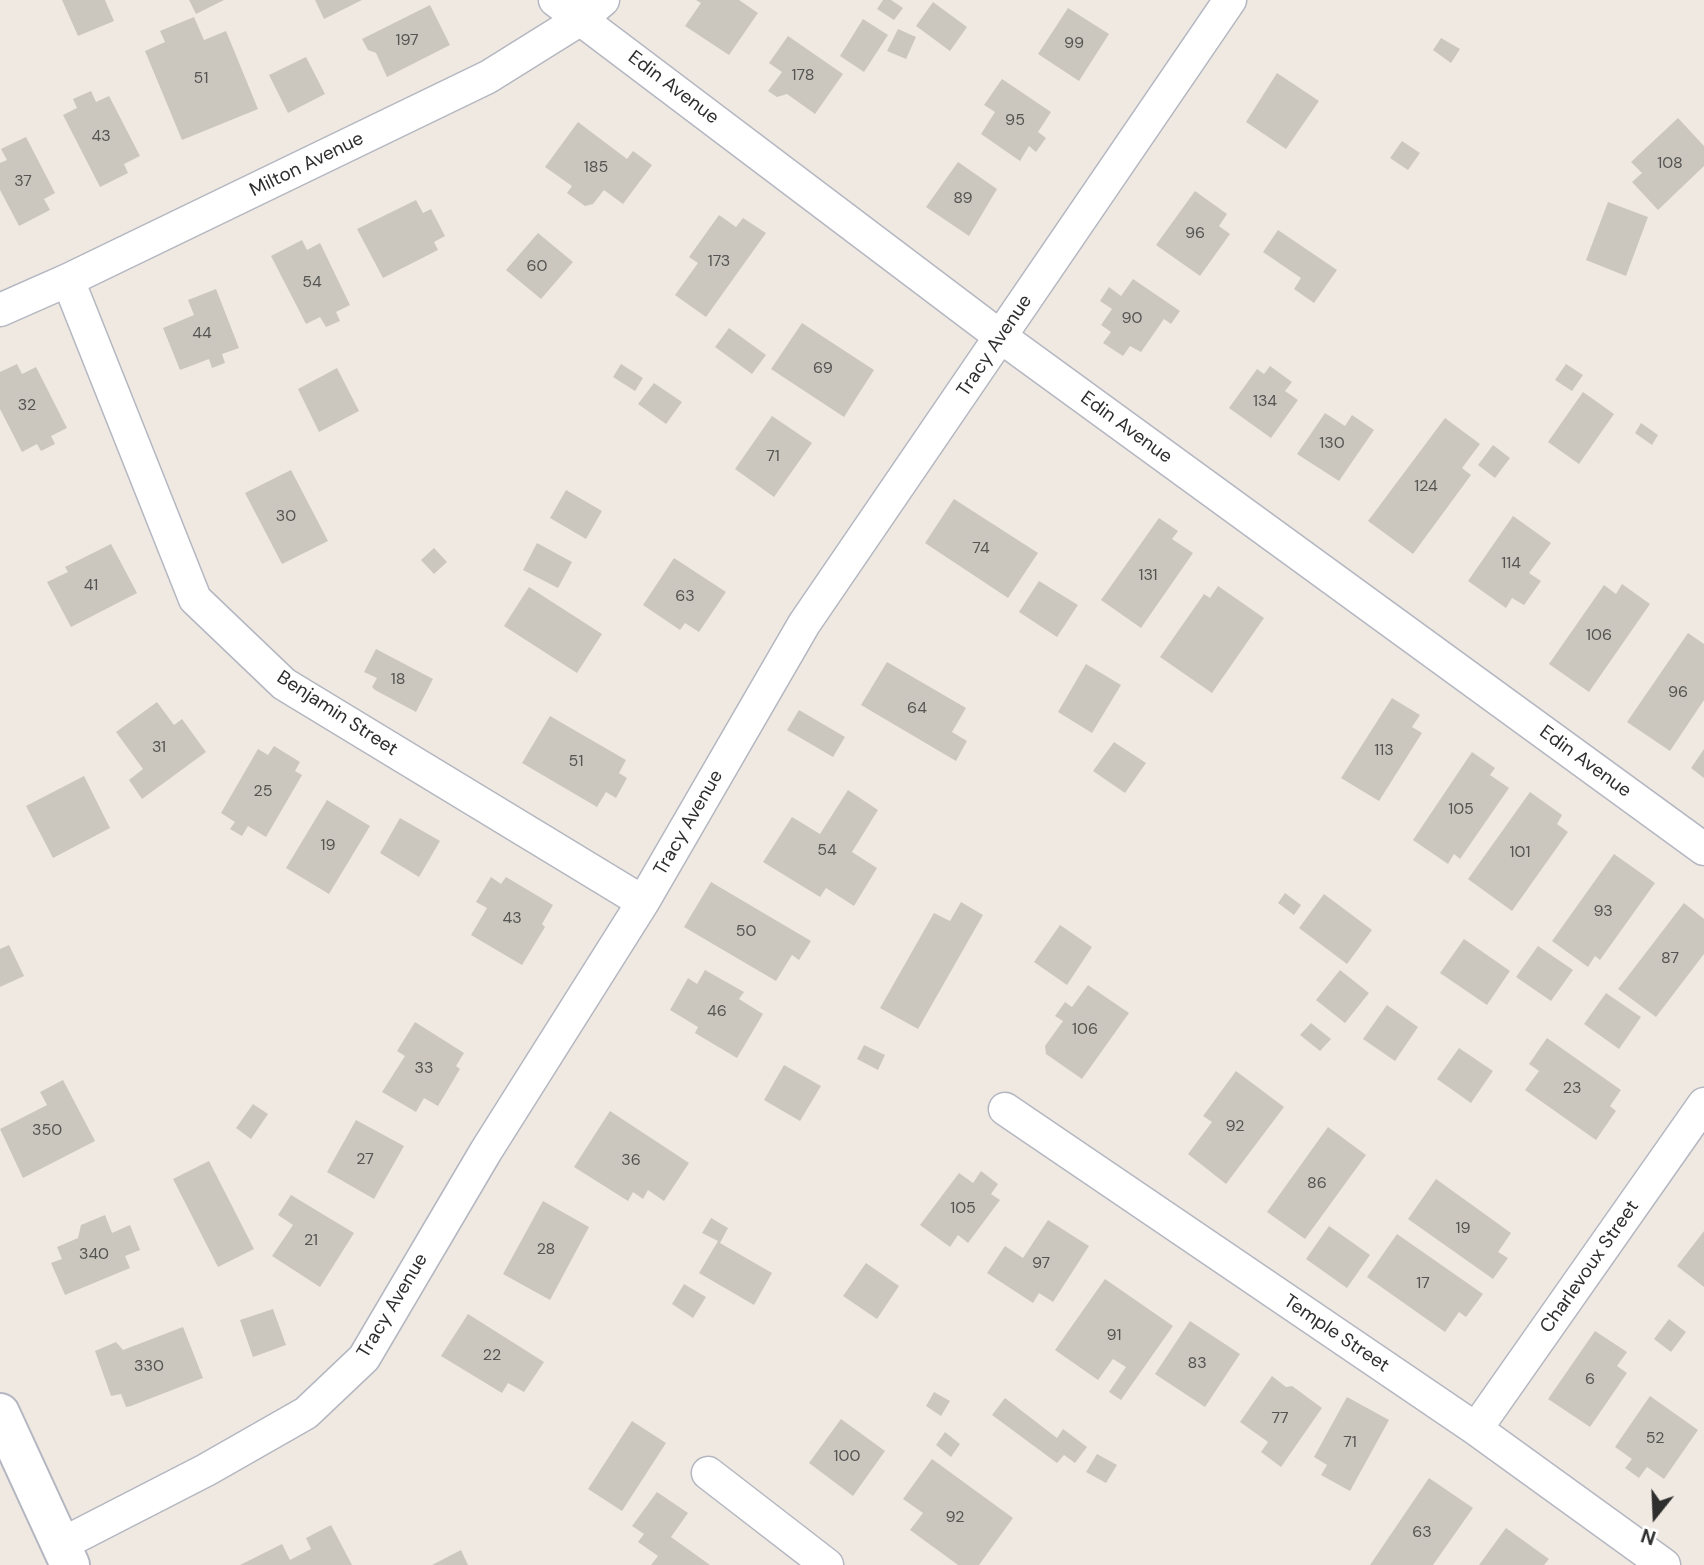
<!DOCTYPE html>
<html>
<head>
<meta charset="utf-8">
<style>
	body { margin:0 }
	#map { position:relative; width:1704px; height:1565px; overflow:hidden; background:#efe9e1; font-family:"DM Sans",sans-serif }
	canvas { display:block }
	.north { position:absolute; left:1620px; top:1481px; width:70px; height:70px; -webkit-text-stroke:5px #fff; paint-order:stroke; rotate:198deg; font-size:19px; font-weight:700; line-height:28px; text-align:center; color:#2e2e2e }
	.north::after { content:''; display:block; margin:auto; width:24px; height:32px; background:#2e2e2e; clip-path:polygon(50% 0,100% 100%,50% 72%,0 100%) }
</style>
</head>
<body>
<div id="map">
<canvas width="1704" height="1565"></canvas>
<div class="north">N</div>
</div>
<script>
const ctx = document.querySelector('canvas').getContext('2d');
ctx.lineJoin = 'round';
function fillPath(path, color) {
  ctx.fillStyle = color;
  ctx.fill(path, 'evenodd');
}
function poly(rows) {
  const path = new Path2D();
  for (const r of rows) {
    path.moveTo(r[0], r[1]);
    for (let i = 2; i < r.length; i += 2) path.lineTo(r[i], r[i + 1]);
  }
  return path;
}
function stroke(path, color, width, dash) {
  ctx.strokeStyle = color;
  ctx.lineWidth = width;
  ctx.lineCap = dash ? 'butt' : 'round';
  ctx.setLineDash(dash || []);
  ctx.stroke(path);
}
function label(font, color, halo, rows, align = 'center') {
  ctx.font = font + ' "DM Sans",sans-serif';
  ctx.lineWidth = 6;
  ctx.setLineDash([]);
  ctx.textBaseline = 'middle';
  ctx.strokeStyle = halo;
  ctx.fillStyle = color;
  for (const [text, x, y, turn = 0] of rows) {
    ctx.save();
    ctx.translate(x, y);
    ctx.rotate((+turn || 0) * Math.PI / 180);
    ctx.textAlign = isNaN(turn) ? turn : align;
    if (halo) ctx.strokeText(text, 0, 0);
    ctx.fillText(text, 0, 0);
    ctx.restore();
  }
}
const building = poly([
	[62,0,105,0,114,21,78,36],
	[189,0,224,0,196,14],
	[315,0,362,0,324,19],
	[696,0,739,0,758,13,729,55,685,26,701,3],
	[883,0,891,0,903,8,894,20,877,9],
	[933,2,967,27,950,51,916,26],
	[430,5,450,45,387,77,376,53,368,50,362,39],
	[1068,8,1109,34,1079,81,1038,54],
	[194,17,204,40,226,31,258,109,182,140,145,51,165,42,160,31],
	[863,19,888,35,864,72,840,56],
	[898,29,916,37,906,59,887,51],
	[788,36,843,74,815,114,787,94,777,97,768,91,782,72,769,63],
	[1441,38,1460,49,1451,63,1433,50],
	[306,57,325,94,288,113,269,75],
	[1277,73,1319,101,1286,149,1246,122],
	[1002,79,1051,112,1038,132,1046,138,1036,152,1029,146,1020,161,981,134,995,112,984,105],
	[91,91,96,102,109,96,140,156,124,164,128,173,100,187,63,115,77,108,73,99],
	[1678,118,1704,146,1704,166,1658,210,1632,182,1642,173,1631,162],
	[578,122,627,159,633,151,652,165,623,204,604,190,593,204,585,206,567,193,572,186,545,167],
	[26,137,55,193,44,199,50,210,19,226,0,190,0,163,7,160,1,149],
	[1402,141,1420,153,1408,170,1390,158],
	[958,162,997,189,969,236,926,207],
	[1195,191,1227,214,1219,226,1230,234,1200,276,1156,245],
	[416,200,423,213,431,209,445,236,434,242,438,250,383,278,357,229],
	[1608,202,1648,217,1626,276,1586,260],
	[719,215,736,227,743,218,766,233,706,317,675,295,698,263,689,257],
	[1278,230,1337,270,1314,303,1294,289,1301,278,1263,252],
	[538,233,573,262,541,299,506,270],
	[302,240,307,250,320,243,350,305,336,312,340,321,326,327,320,317,306,324,271,256],
	[1133,279,1180,311,1171,324,1164,319,1141,352,1130,346,1123,356,1103,343,1111,332,1101,325,1112,309,1100,301,1109,287,1121,296],
	[216,289,239,348,222,354,225,363,212,368,209,359,180,370,163,328,194,315,188,300],
	[802,323,874,370,844,417,771,369],
	[729,328,766,355,752,374,715,347],
	[17,364,22,374,36,367,67,428,51,436,55,444,41,451,37,444,22,452,0,409,0,372],
	[621,364,643,378,635,391,613,377],
	[1566,364,1583,375,1572,391,1555,380],
	[1270,366,1292,382,1285,391,1298,400,1271,438,1229,408,1257,369,1264,374],
	[337,368,359,411,319,432,298,389],
	[654,383,682,402,666,424,638,404],
	[1583,392,1614,414,1579,464,1548,442],
	[1325,413,1345,426,1352,415,1374,430,1339,481,1297,454],
	[772,416,812,443,774,497,735,469],
	[1445,418,1480,444,1462,468,1471,475,1413,554,1368,521],
	[1641,423,1658,435,1652,445,1635,433],
	[1493,445,1510,458,1495,478,1478,465],
	[291,470,328,541,282,564,245,493],
	[566,490,602,511,586,539,550,518],
	[954,499,1038,553,1008,598,925,543],
	[1513,516,1551,543,1529,573,1541,581,1524,605,1512,598,1506,608,1468,581],
	[1159,518,1178,531,1172,539,1193,553,1141,628,1101,600],
	[537,543,572,562,558,588,523,570],
	[111,544,137,593,71,627,47,582,68,572,65,567],
	[434,548,447,562,434,574,421,560],
	[674,558,726,592,699,632,685,623,680,630,643,605],
	[1039,581,1078,605,1057,637,1019,612],
	[1622,584,1650,604,1589,692,1549,664,1604,585,1616,594],
	[1218,586,1264,618,1212,693,1160,657,1204,594,1210,598],
	[529,587,602,634,577,673,504,626],
	[1688,633,1704,644,1704,700,1670,751,1627,722],
	[376,649,433,679,416,712,375,690,372,687,377,678,364,672],
	[887,662,966,708,952,732,967,741,956,761,861,705],
	[1086,664,1121,685,1092,733,1058,712],
	[1392,698,1420,715,1412,727,1422,733,1379,801,1341,778],
	[157,702,174,725,182,719,206,752,142,799,129,780,143,769,116,732],
	[799,710,845,737,833,757,787,730],
	[550,716,626,760,619,773,627,778,616,798,606,792,597,807,522,763],
	[1114,742,1146,763,1125,793,1093,771],
	[274,746,300,762,295,771,302,775,266,837,248,826,242,836,230,829,235,822,221,813,258,749,268,755],
	[1704,749,1704,778,1691,768],
	[1472,752,1495,768,1490,775,1509,788,1460,859,1454,854,1448,864,1413,840],
	[84,776,110,828,53,858,26,806],
	[848,790,878,810,852,852,877,868,854,906,826,888,820,897,763,862,792,817,820,834],
	[1530,792,1562,815,1557,824,1568,832,1512,911,1468,879],
	[327,800,370,826,329,894,286,868],
	[400,818,440,841,419,877,380,853],
	[1614,854,1655,883,1600,960,1595,956,1588,967,1552,941],
	[491,877,501,884,506,877,553,905,542,924,545,927,522,965,471,935,487,908,476,902],
	[711,882,811,941,799,960,792,955,776,981,684,927],
	[1285,893,1301,905,1294,915,1278,903],
	[1324,894,1372,930,1347,964,1299,928],
	[961,902,983,915,918,1029,880,1008,934,913,950,921],
	[1684,903,1704,919,1704,954,1656,1017,1618,989],
	[1060,925,1092,947,1067,985,1034,962],
	[1464,939,1510,971,1487,1005,1440,973],
	[9,945,24,976,0,987,0,949],
	[1538,946,1573,970,1551,1001,1516,977],
	[705,970,744,992,739,999,763,1014,737,1058,695,1033,698,1027,670,1010,688,978,697,984],
	[1340,970,1369,993,1345,1023,1316,1000],
	[1088,985,1129,1013,1082,1079,1046,1054,1045,1046,1063,1021,1055,1016,1065,1002,1072,1007],
	[1606,993,1641,1017,1619,1049,1584,1024],
	[1387,1005,1418,1027,1395,1061,1363,1039],
	[415,1022,464,1053,456,1066,460,1069,438,1106,424,1098,416,1112,382,1092,405,1056,397,1051],
	[1311,1023,1331,1039,1320,1051,1300,1035],
	[1547,1038,1621,1090,1610,1106,1616,1111,1596,1140,1525,1090,1539,1071,1529,1064],
	[864,1045,885,1055,878,1070,857,1059],
	[1459,1048,1493,1071,1471,1103,1437,1079],
	[784,1065,821,1086,800,1121,764,1100],
	[1236,1071,1284,1107,1226,1184,1188,1154,1212,1122,1203,1116],
	[63,1080,95,1141,23,1178,0,1129,47,1105,40,1092],
	[253,1104,268,1114,251,1139,236,1128],
	[610,1111,689,1163,664,1201,648,1190,643,1199,633,1192,628,1201,574,1167],
	[356,1120,404,1146,374,1199,327,1172],
	[1328,1127,1366,1155,1305,1239,1267,1212],
	[209,1161,254,1249,218,1267,173,1179],
	[981,1171,998,1184,991,1194,1000,1200,968,1243,958,1235,950,1247,920,1225,959,1173,973,1183],
	[1436,1179,1511,1233,1498,1252,1508,1258,1493,1279,1408,1219],
	[291,1195,354,1233,320,1287,272,1256,293,1225,278,1215],
	[543,1201,589,1227,550,1300,503,1274],
	[105,1215,112,1233,130,1225,140,1250,125,1256,130,1268,65,1295,51,1263,62,1259,57,1247,78,1238,81,1225],
	[711,1218,728,1228,720,1243,772,1273,754,1305,699,1273,718,1241,702,1233],
	[1048,1220,1089,1246,1053,1302,1039,1293,1033,1303,987,1273,1005,1246,1023,1258],
	[1329,1226,1370,1255,1347,1288,1306,1259],
	[1704,1231,1704,1287,1677,1266],
	[1397,1234,1483,1294,1466,1317,1459,1312,1445,1332,1367,1277],
	[866,1263,899,1286,877,1319,843,1296],
	[1105,1279,1173,1326,1121,1400,1109,1392,1126,1367,1113,1359,1098,1380,1055,1350],
	[684,1284,706,1297,693,1318,672,1304],
	[273,1309,286,1345,253,1357,240,1320],
	[468,1314,544,1362,524,1392,508,1383,502,1393,441,1356],
	[1669,1319,1686,1332,1671,1352,1654,1339],
	[1190,1321,1240,1354,1205,1407,1155,1374],
	[183,1327,203,1378,131,1406,126,1407,121,1394,111,1396,95,1351,116,1342,123,1350],
	[1595,1331,1627,1352,1617,1366,1627,1373,1590,1427,1548,1399],
	[1272,1376,1286,1387,1292,1386,1322,1408,1281,1467,1261,1452,1268,1442,1240,1422],
	[934,1392,950,1401,941,1416,926,1406],
	[1650,1396,1698,1430,1664,1479,1647,1467,1639,1478,1625,1468,1632,1459,1615,1447],
	[1347,1397,1389,1420,1350,1491,1321,1475,1327,1465,1314,1457],
	[1005,1398,1057,1438,1063,1429,1087,1447,1075,1463,1064,1455,1057,1463,992,1415],
	[841,1419,885,1451,853,1496,809,1463],
	[632,1421,666,1443,622,1511,588,1489],
	[945,1432,960,1444,951,1457,936,1445],
	[1097,1454,1117,1465,1106,1483,1086,1472],
	[932,1459,1013,1518,979,1565,958,1565,910,1530,923,1513,903,1499],
	[1429,1478,1473,1508,1433,1565,1370,1565],
	[657,1492,688,1513,671,1537,710,1565,651,1565,658,1556,638,1542,644,1534,632,1526],
	[331,1525,352,1565,240,1565,282,1544,290,1560,311,1549,306,1538],
	[1506,1528,1549,1559,1544,1565,1479,1565],
	[461,1550,468,1565,432,1565]
]);
const street = poly([
	[555,0,1001,337,1704,849],
	[68,280,195,599,284,684,643,902],
	[0,310,68,280,488,77,581,19,603,0],
	[1005,1109,1476,1429,1664,1565],
	[1476,1429,1704,1104],
	[708,1473,827,1565],
	[60,1545,206,1470,306,1413,364,1358,486,1151,643,902,804,624,1230,0]
]);
const secondary = poly([
	[0,1413,70,1565]
]);
const numberNames = [
	["197",407,41],
	["99",1074,44],
	["178",803,76],
	["51",201,79],
	["95",1015,121],
	["43",101,137],
	["108",1670,164],
	["185",596,168],
	["37",23,182],
	["89",963,199],
	["96",1195,234],
	["173",719,262],
	["60",537,267],
	["54",312,283],
	["90",1132,319],
	["44",202,334],
	["69",823,369],
	["134",1265,402],
	["32",27,406],
	["130",1332,444],
	["71",773,457],
	["124",1426,487],
	["30",286,517],
	["74",981,549],
	["114",1511,564],
	["131",1148,576],
	["41",91,586],
	["63",685,597],
	["106",1599,636],
	["18",398,680],
	["96",1678,693],
	["64",917,709],
	["31",159,748],
	["113",1384,751],
	["51",576,762],
	["25",263,792],
	["105",1461,810],
	["19",328,846],
	["54",827,851],
	["101",1520,853],
	["93",1603,912],
	["43",512,919],
	["50",746,932],
	["87",1670,959],
	["46",717,1012],
	["106",1085,1030],
	["33",424,1069],
	["23",1572,1089],
	["92",1235,1127],
	["350",47,1131],
	["27",365,1160],
	["36",631,1161],
	["86",1317,1184],
	["105",963,1209],
	["19",1463,1229],
	["21",311,1241],
	["28",546,1250],
	["340",94,1255],
	["97",1041,1264],
	["17",1423,1284],
	["91",1114,1336],
	["22",492,1356],
	["83",1197,1364],
	["330",149,1367],
	["6",1590,1380],
	["77",1280,1419],
	["52",1655,1439],
	["71",1350,1443],
	["100",847,1457],
	["92",955,1518],
	["63",1422,1533]
];
const streetNames = [
	["Edin Avenue",673,88,37],
	["Milton Avenue",307,165,-26],
	["Tracy Avenue",995,346,-56],
	["Edin Avenue",1126,428,36],
	["Benjamin Street",337,714,33],
	["Edin Avenue",1585,762,36],
	["Tracy Avenue",689,823,-60],
	["Charlevoux Street",1590,1267,-55],
	["Tracy Avenue",393,1306,-59],
	["Temple Street",1336,1334,34]
];
fillPath(building, '#cbc7bf');
stroke(street, '#b4b7c1', 35);
stroke(secondary, '#b4b7c1', 42);
stroke(street, '#fff', 32);
stroke(secondary, '#fff', 38);
label('16px', '#555452', null, numberNames);
label('19px', '#2e2e2e', '#fff', streetNames);
</script>
</body>
</html>
